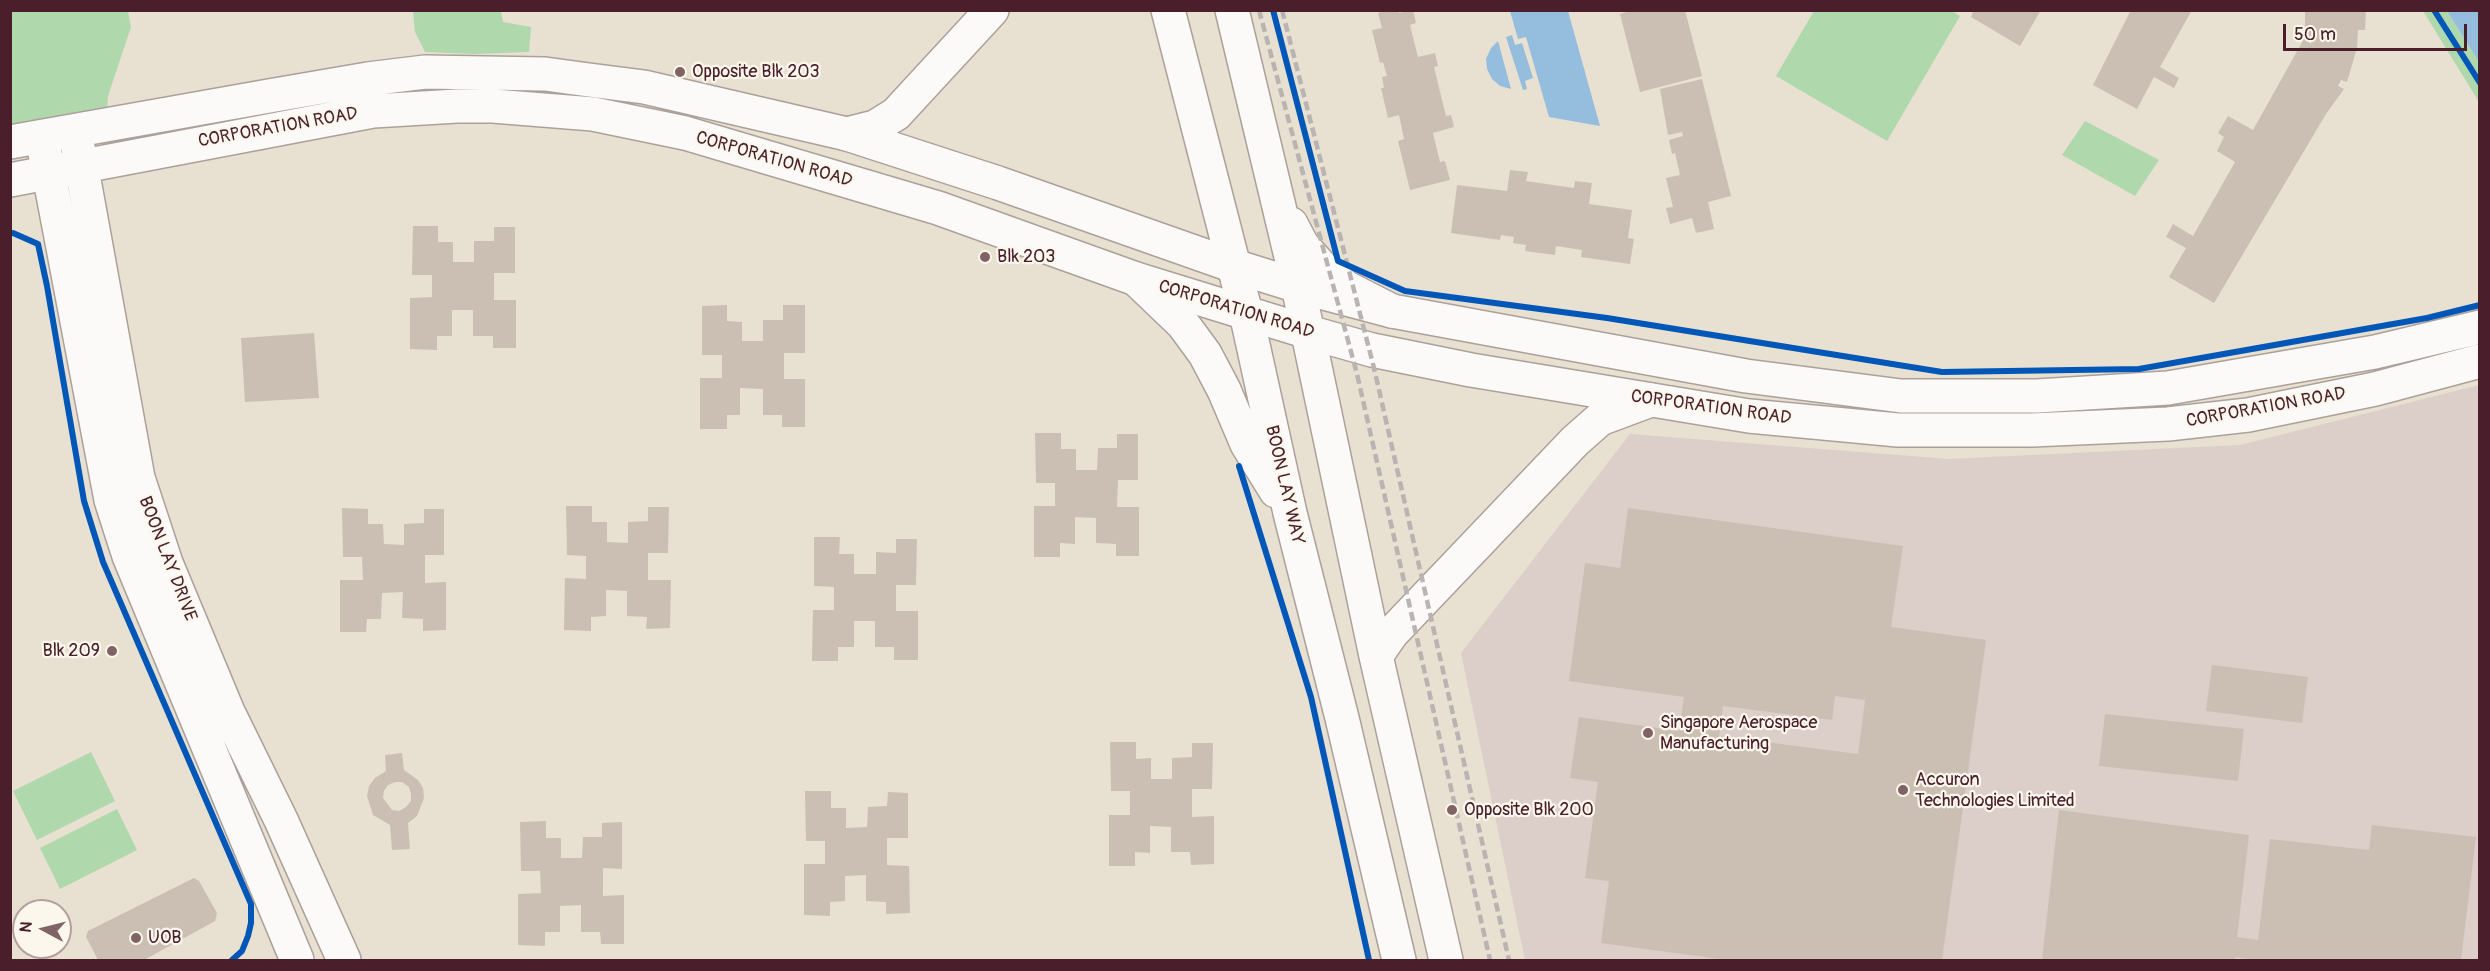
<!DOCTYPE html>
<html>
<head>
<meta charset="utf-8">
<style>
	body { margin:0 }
	#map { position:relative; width:2490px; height:971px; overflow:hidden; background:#e8e0d1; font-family:Pangolin,sans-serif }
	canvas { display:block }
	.frame { position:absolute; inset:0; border:12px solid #4a1f2b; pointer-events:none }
	.north { position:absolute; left:12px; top:899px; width:60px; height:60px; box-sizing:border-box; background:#fbf7ec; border:2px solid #b4a19f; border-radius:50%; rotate:277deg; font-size:16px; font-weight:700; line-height:24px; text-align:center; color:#4a1f2b }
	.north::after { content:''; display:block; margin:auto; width:21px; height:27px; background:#816365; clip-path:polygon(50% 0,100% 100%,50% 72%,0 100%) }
	.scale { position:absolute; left:2283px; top:24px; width:184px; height:27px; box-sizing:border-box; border:3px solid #4a1f2b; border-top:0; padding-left:8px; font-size:18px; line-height:21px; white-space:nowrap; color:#4a1f2b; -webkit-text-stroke:4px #fbf7ec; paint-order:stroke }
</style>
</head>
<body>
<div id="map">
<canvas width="2490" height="971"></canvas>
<div class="frame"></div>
<div class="north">N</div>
<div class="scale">50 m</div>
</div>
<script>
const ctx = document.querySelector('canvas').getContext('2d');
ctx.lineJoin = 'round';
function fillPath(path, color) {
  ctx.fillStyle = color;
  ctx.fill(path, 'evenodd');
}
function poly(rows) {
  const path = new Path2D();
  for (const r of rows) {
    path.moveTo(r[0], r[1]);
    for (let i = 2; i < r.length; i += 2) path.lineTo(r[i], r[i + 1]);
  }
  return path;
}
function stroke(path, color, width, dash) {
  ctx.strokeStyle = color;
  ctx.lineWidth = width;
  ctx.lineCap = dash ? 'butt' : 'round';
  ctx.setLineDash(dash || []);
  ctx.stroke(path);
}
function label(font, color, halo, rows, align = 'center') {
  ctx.font = font + ' Pangolin,sans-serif';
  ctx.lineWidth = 4.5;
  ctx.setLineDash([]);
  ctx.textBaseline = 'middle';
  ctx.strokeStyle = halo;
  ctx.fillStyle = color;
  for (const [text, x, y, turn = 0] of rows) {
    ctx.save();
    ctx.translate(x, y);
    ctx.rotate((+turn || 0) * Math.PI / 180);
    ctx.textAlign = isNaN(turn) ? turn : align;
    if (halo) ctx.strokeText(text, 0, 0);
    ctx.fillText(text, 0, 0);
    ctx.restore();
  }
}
const industrial = poly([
	[2479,385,2479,960,1525,960,1461,653,1630,434,1949,459,2240,445]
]);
const green = poly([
	[11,11,128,11,131,27,108,96,106,126,11,140],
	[413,11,501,11,503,22,531,27,529,52,476,54,425,52,415,32],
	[1952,11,1960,16,1887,141,1776,76,1814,11],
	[2423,11,2447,11,2479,62,2479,102],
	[2085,121,2159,160,2135,196,2062,155],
	[91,752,115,801,37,840,13,791],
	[117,809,137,850,60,889,40,848]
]);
const water = poly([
	[1510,11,1568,11,1600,126,1549,117,1526,37,1518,39],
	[2447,11,2479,11,2479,62],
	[1512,35,1515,45,1522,43,1533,78,1525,81,1527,89,1523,90,1506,37],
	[1498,41,1511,89,1500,86,1492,79,1487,69,1486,59,1491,48]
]);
const building = poly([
	[1387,10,1398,10,1399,13,1413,10,1416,23,1410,25,1418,57,1435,53,1438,66,1434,67,1446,116,1451,115,1454,127,1433,133,1440,162,1445,161,1450,180,1410,190,1398,141,1404,139,1399,115,1388,118,1381,88,1384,88,1382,77,1387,76,1383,62,1380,63,1372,30,1382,28,1378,13],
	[1634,10,1685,10,1702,76,1640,92,1620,14],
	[1974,10,2041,10,2020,46,1971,17],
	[2131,10,2192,10,2160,67,2179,78,2174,88,2154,77,2137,109,2093,85],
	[2305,10,2366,10,2365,30,2358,30,2357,48,2347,82,2341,80,2338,86,2344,89,2326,114,2214,303,2169,277,2186,248,2166,237,2173,224,2193,236,2235,162,2217,151,2224,137,2218,133,2228,116,2253,130,2305,37],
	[1702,79,1731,196,1708,202,1714,229,1696,233,1692,218,1670,224,1666,208,1673,207,1666,178,1680,175,1675,153,1672,154,1669,140,1683,136,1682,132,1668,135,1660,89],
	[1510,170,1528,172,1526,181,1574,188,1575,181,1592,183,1589,204,1632,210,1628,238,1634,239,1630,264,1581,257,1582,250,1556,246,1555,255,1525,251,1526,245,1513,243,1514,237,1501,235,1500,240,1451,233,1457,185,1507,191],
	[413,226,438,226,438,242,453,242,453,262,474,262,474,241,494,241,494,227,515,227,515,273,494,273,494,300,516,300,516,348,493,348,493,336,473,336,473,310,452,310,452,336,437,336,437,350,410,349,410,298,432,297,432,275,412,275],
	[727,305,727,321,742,322,742,341,763,341,763,320,783,320,783,305,805,305,805,353,784,353,784,379,805,379,805,427,782,427,782,415,763,415,763,389,740,388,740,415,727,415,727,429,700,429,700,378,722,378,722,355,702,355,702,306],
	[314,333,319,398,245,402,241,338],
	[1035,433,1061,433,1061,449,1076,449,1076,470,1097,470,1098,448,1117,448,1117,434,1138,434,1138,480,1118,480,1117,507,1139,507,1139,556,1116,556,1116,544,1096,543,1096,518,1075,517,1075,544,1060,543,1060,557,1034,557,1034,506,1055,506,1055,483,1036,483],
	[566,506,592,506,592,522,607,522,607,542,628,543,628,522,648,521,648,507,669,507,668,553,648,553,648,580,671,580,670,628,646,629,647,617,627,616,627,591,606,590,606,616,591,617,591,631,564,630,565,578,586,579,586,556,567,555],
	[342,508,368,509,368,524,383,524,384,544,404,545,404,524,424,523,424,509,444,509,444,555,425,555,425,583,446,582,446,630,423,631,423,619,402,618,403,592,382,593,381,619,367,619,366,632,340,632,340,580,363,580,362,557,343,557],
	[1628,508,1903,546,1891,627,1986,640,1942,960,1727,960,1601,943,1609,881,1585,878,1598,782,1570,778,1579,717,1679,731,1684,697,1569,681,1585,563,1620,568],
	[1835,696,1865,700,1858,754,1719,736,1723,706,1832,720],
	[814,537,840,537,839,554,854,554,854,574,876,574,876,552,896,553,896,539,917,539,916,585,896,585,896,611,918,611,918,660,894,660,894,647,875,647,875,621,854,621,854,647,838,647,838,661,812,661,813,610,834,610,834,587,814,586],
	[2212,665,2308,677,2302,723,2206,711],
	[2105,714,2244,729,2238,781,2099,766],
	[1110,742,1136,742,1136,759,1151,758,1151,779,1172,779,1172,758,1192,757,1192,743,1213,743,1212,789,1192,789,1192,817,1214,816,1214,864,1191,865,1190,852,1171,852,1171,827,1150,826,1150,853,1135,852,1135,866,1109,866,1109,815,1130,815,1130,791,1111,791],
	[402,753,404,770,418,780,423,788,424,798,417,816,408,823,410,849,392,850,390,825,373,815,367,796,369,786,375,778,386,771,385,755],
	[395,782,402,782,409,787,411,794,411,801,406,807,399,811,392,810,383,798,384,791,388,785],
	[805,791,831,791,831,808,846,808,846,828,867,827,868,807,887,806,888,792,908,793,908,838,887,838,887,865,909,866,910,913,886,914,886,902,866,901,866,875,845,876,845,901,830,902,830,916,804,915,804,864,825,864,825,841,806,841],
	[2059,810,2249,835,2237,937,2258,940,2270,839,2369,850,2372,825,2476,837,2461,960,2255,960,2235,957,2234,960,2042,960],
	[546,821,546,838,561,838,561,858,582,858,583,837,602,837,602,823,622,822,622,869,603,868,603,896,624,895,624,944,601,944,600,932,581,932,581,905,560,906,560,932,545,932,545,946,518,945,518,894,541,893,540,871,521,871,520,822],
	[194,878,199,881,217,913,215,921,144,960,98,960,86,937,88,931]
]);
const secondary = poly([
	[10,142,269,96,368,79,425,72,545,74,589,80,644,87,847,134,998,183,1234,266,1298,286,1392,311,1746,376,1901,396,2037,396,2168,388,2375,352,2480,327],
	[78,147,138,478,166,563,228,712,281,820,344,960],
	[45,153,111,500,129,556,297,960],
	[10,180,373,111,457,106,493,106,593,114,685,133,938,208,1136,279,1308,332,1372,350,1471,370,1749,416,1898,430,2032,430,2168,424,2248,415,2375,389,2480,361]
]);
const primary = poly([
	[1168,10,1246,313,1290,513,1342,718,1399,960],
	[1232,10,1298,286,1376,656,1446,960],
	[847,134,875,127,896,114,992,10],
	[1291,224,1302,245,1324,270,1347,288,1392,311],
	[1136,279,1183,324,1205,354,1224,390,1247,444,1276,491],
	[1376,656,1392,633,1575,441,1600,419,1651,400]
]);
const rail = poly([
	[1259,10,1357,374,1490,960],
	[1282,10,1374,368,1509,960]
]);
const cycleway = poly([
	[1273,10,1338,261,1405,291,1607,318,1942,372,2139,369,2427,318,2480,305],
	[2434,10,2480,83],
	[13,233,38,244,47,286,84,501,103,562,251,904,251,923,248,936,242,951,232,960],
	[1239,466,1311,697,1369,960]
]);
const markers = [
	[680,72,6,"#816365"],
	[985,257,6,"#816365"],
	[112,651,6,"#816365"],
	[1648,733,6,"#816365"],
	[1903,790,6,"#816365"],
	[1452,810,6,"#816365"],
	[136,938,6,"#816365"]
];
const poiNames = [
	["Opposite Blk 203",692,72],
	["Blk 203",997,257],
	["Blk 209",100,651,"right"],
	["Singapore Aerospace",1660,723],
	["Manufacturing",1660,744],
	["Accuron",1915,780],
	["Technologies Limited",1915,801],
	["Opposite Blk 200",1464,810],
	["UOB",148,938]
];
const streetNames = [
	["CORPORATION ROAD",278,128,-10],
	["CORPORATION ROAD",774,160,16],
	["CORPORATION ROAD",1236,310,17],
	["CORPORATION ROAD",1711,408,8],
	["CORPORATION ROAD",2266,408,-10],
	["BOON LAY WAY",1284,485,77],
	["BOON LAY DRIVE",167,559,69]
];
fillPath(industrial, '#dccec8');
fillPath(green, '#b0d8ad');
fillPath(water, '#95bdde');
fillPath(building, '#cbbfb4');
stroke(secondary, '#aca19a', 36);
stroke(primary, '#aca19a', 36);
stroke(secondary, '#fcfaf8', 33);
stroke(primary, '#fcfaf8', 33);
stroke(rail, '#b9b3b2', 4.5, [9, 4.5]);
stroke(cycleway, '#0057b8', 6);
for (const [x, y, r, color] of markers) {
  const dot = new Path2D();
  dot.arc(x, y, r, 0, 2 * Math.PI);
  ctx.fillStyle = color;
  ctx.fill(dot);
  stroke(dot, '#fbf7ec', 2);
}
label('18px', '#4a1f2b', '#fbf7ec', poiNames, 'left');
label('18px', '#4a1f2b', '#fbf7ec', streetNames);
</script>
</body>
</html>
